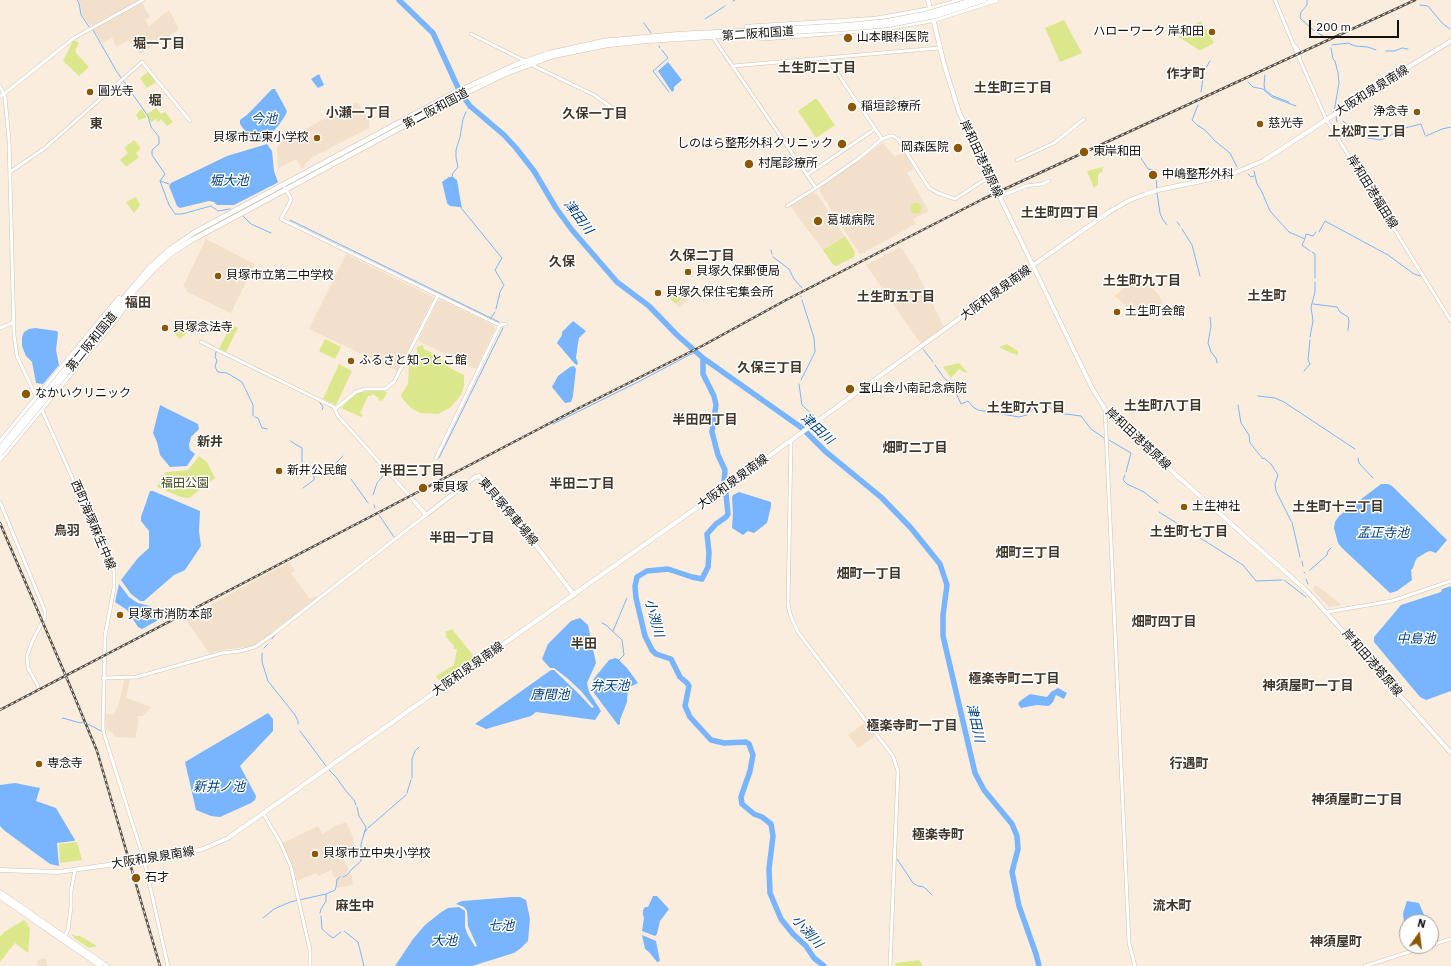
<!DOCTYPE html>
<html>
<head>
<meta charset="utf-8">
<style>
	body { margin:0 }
	#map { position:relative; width:1451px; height:966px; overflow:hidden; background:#fbeddd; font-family:"IBM Plex Sans",sans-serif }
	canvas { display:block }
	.north { position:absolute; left:1399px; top:914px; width:40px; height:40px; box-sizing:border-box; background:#fff; border:1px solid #a09f9c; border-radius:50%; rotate:14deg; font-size:11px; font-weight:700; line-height:16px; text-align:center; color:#120e08 }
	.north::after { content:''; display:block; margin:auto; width:14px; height:18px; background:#8b5703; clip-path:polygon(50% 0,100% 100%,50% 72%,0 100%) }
	.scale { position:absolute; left:1309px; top:20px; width:90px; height:18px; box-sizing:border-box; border:2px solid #120e08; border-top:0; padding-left:5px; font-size:12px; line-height:14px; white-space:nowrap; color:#120e08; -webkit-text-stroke:3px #fff; paint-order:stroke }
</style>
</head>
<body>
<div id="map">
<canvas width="1451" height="966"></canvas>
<div class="north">N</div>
<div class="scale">200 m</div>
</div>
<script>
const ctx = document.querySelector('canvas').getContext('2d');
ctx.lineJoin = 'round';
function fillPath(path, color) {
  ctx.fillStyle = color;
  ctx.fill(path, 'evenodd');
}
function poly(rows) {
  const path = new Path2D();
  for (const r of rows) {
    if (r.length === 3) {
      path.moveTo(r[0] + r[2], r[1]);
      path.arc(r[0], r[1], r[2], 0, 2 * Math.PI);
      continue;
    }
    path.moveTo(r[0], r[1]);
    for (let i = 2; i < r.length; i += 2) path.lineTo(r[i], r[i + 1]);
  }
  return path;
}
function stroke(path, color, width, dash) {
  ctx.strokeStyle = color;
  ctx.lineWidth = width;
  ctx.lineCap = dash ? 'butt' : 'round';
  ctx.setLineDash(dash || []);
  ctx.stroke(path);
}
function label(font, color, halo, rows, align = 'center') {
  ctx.font = font + ' "IBM Plex Sans","Noto Sans JP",sans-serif';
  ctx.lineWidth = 3;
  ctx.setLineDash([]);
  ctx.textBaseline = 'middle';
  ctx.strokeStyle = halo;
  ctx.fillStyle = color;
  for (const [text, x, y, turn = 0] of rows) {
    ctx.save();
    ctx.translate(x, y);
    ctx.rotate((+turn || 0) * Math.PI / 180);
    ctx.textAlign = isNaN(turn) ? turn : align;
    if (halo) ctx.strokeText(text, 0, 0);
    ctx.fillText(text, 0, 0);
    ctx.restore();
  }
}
const built = poly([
	[78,0,139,0,91,26,82,15,80,2],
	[142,3,150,17,145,20,149,26,169,10,179,29,140,54,128,40,116,47,112,37,102,43,93,29],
	[356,103,358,103,365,115,366,115,369,121,369,128,313,157,306,163,302,169,296,159,278,169,277,147,280,143,333,114,336,114],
	[883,143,895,157,904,151,914,169,907,173,929,211,913,219,916,224,861,254,859,253,820,192,821,186,881,144],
	[812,193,817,194,844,236,823,250,790,206],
	[206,239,255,264,231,313,187,292,187,289,183,286],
	[901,247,913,265,944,327,921,344,866,265],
	[346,254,431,296,433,299,397,371,309,329],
	[1136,277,1151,287,1159,295,1163,303,1157,309,1150,302,1140,313,1131,305,1128,308,1115,296],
	[684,292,687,293,689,299,679,308,670,298,678,293],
	[441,300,493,325,495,329,476,369,418,341,438,301],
	[289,562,295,571,291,573,310,599,315,596,317,598,254,646,222,650,210,654,185,619],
	[1315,585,1327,593,1341,605,1329,607,1313,590],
	[130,679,126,698,151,707,143,716,138,716,138,724,136,734,136,738,115,737,113,733,106,730,105,713,113,715,119,703,124,680],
	[865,723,875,736,858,748,848,735],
	[346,822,354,839,353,844,356,850,341,855,349,870,343,877,347,876,350,873,352,876,353,885,337,888,337,879,340,876,336,878,333,876,332,870,318,876,316,873,297,881,294,869,283,846,283,843,318,826,322,834,336,826],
	[46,958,47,966,38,966,37,960]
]);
const green = poly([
	[1064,20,1082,53,1060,62,1045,28],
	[1201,21,1214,43,1201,50,1199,50,1179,37,1179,34],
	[73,41,76,41,79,43,75,51,76,53,89,67,79,76,63,61],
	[148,72,156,82,147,88,140,78],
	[815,99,817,99,835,125,816,138,798,111],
	[156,108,161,114,165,112,173,122,167,126,161,119,158,122,156,119,151,122,147,114],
	[141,109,147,117,139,120,136,115],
	[134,140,141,148,136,153,139,157,126,167,120,160,128,153,124,148],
	[1103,167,1102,172,1099,173,1098,176,1098,184,1094,188,1087,171],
	[136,197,140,205,134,213,126,202],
	[916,208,5.5],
	[845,236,855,252,854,257,836,266,833,265,823,250],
	[678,293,681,299,677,303,674,303,670,298],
	[231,325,238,328,226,352,219,349],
	[184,326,189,331,180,339,175,334],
	[325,339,341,347,335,359,319,351],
	[1007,344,1018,351,1018,355,1011,353,999,347],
	[423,345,424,349,437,355,450,368,464,375,464,386,461,395,451,407,438,414,420,413,411,408,402,398,401,395,408,384,409,363,417,352,417,347],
	[959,363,967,372,965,373,959,369,951,378,943,367],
	[339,364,352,371,336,405,323,399],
	[368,391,384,391,387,393,382,401,378,400,379,398,372,394,371,396,368,396,360,413,363,415,361,417,341,408,351,398,358,393],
	[199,456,207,462,215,478,189,498,181,497,157,487,164,474,166,472,188,470],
	[452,629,476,659,441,683,436,676,454,665,456,654,457,649,454,649,454,646,445,636,447,635,445,632],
	[77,842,82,860,60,863,59,844],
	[24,920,28,924,27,927,29,926,30,929,28,953,15,943,0,962,0,937,4,932],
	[72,934,76,936,80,936,97,946,89,948,74,938,72,935],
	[919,960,923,966,895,966,896,963]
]);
const water = poly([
	[668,62,682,80,674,87,674,90,672,92,658,71],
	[319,74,324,85,318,88,311,79],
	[272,89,275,89,287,111,286,114,279,125,269,136,255,142,253,142,240,124,240,120,248,114],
	[267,144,272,151,274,171,278,182,277,183,234,205,217,205,214,202,209,201,180,208,177,206,169,186,171,183,227,156],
	[449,177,453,177,457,180,462,209,460,207,450,206,447,203,442,182],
	[573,321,586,331,579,338,578,343,576,358,578,363,577,365,575,364,557,343,562,335,562,332],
	[35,328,57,331,58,333,56,350,59,365,43,384,36,383,32,362,26,356,22,346,22,337,24,332,29,329],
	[574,366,576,369,573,396,571,402,565,403,552,387,558,376,570,367],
	[160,405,198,424,199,429,191,437,189,445,190,450,195,454,187,466,170,467,160,455,157,442,153,433],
	[1381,484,1388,484,1392,486,1447,540,1436,553,1430,551,1427,552,1417,558,1415,562,1413,568,1411,570,1412,580,1397,591,1390,593,1342,548,1338,543,1334,528,1335,522,1339,516],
	[150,491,153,491,200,511,199,531,201,546,185,570,174,575,144,601,140,601,131,594,121,580,138,558,149,548,149,531,141,521,141,517],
	[739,492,771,502,771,506,767,523,754,533,748,531,743,535,732,528,733,513,732,498,733,495],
	[119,584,129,597,138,603,150,606,161,613,162,618,142,629,138,627,127,610,115,602],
	[1451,586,1451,691,1426,700,1420,697,1374,642,1374,637,1401,605,1441,592,1442,589],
	[580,618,588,625,596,663,587,683,589,692,601,711,595,720,536,712,531,716,486,729,475,724,551,670,554,670,580,695,592,708,594,707,581,691,567,678,554,668,550,668,542,659,548,644,571,621],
	[615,658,618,659,627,668,638,683,628,688,627,702,620,720,620,724,618,725,594,693,592,687,593,680,596,676,609,660],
	[1058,688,1067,693,1064,699,1056,695,1053,702,1049,706,1037,705,1021,708,1018,704,1020,701,1030,694,1047,697,1051,692],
	[268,713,273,719,273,731,240,766,256,796,255,800,251,803,220,817,211,816,196,810,185,762],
	[15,783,40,788,36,801,56,808,75,840,74,841,57,843,59,866,50,864,5,831,0,826,0,785],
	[653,896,657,896,669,909,660,921,657,934,655,936,642,931,644,918,643,915,643,910,645,907,648,907],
	[512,897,520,897,526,900,530,919,528,941,521,948,514,953,472,966,395,966,413,939,425,925,440,913,448,908,459,907,465,911,465,927,467,933,475,947,477,946,468,926,467,911,464,907,456,904,459,902,463,901],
	[1407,901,1419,903,1424,915,1421,922,1407,922,1407,924,1404,922,1403,913],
	[642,935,656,941,660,961,657,962,649,952,645,949]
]);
const stream = poly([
	[77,0,79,3,81,15,90,28],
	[1307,0,1307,5,1301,12,1300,18,1312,29,1323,36],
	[733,1,735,0],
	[1420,5,1428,6,1442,23,1450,29],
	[705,19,725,6],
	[644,23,651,33],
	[93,30,117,72,148,116,151,127,159,137,159,144,152,150,152,155,165,174,160,181,169,184],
	[1332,45,1348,43,1355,46,1368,47,1376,50],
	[659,46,660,48],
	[1331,48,1333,59,1335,61,1338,73,1339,83,1334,112],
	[662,50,668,58,653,71,669,92],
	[1386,51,1394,51,1402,48,1408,49],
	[1265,75,1264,85,1265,90,1273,96,1289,102],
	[1248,82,1253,87,1263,89,1272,97,1296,106],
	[1201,92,1204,71,1210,61],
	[1198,105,1192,120,1197,125,1205,130,1215,141,1230,153,1237,167],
	[468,109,470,106],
	[1336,116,1337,122],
	[1343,121,1356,132,1368,138,1380,140,1386,138],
	[1401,129,1421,124,1425,135],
	[1426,136,1442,129,1451,127],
	[1388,137,1399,130],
	[1125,155,1128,157],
	[1141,158,1148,169,1155,170,1157,188],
	[1254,171,1257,184,1261,190,1270,211,1289,232,1305,239,1302,245,1310,251],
	[1248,174,1251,177,1254,176],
	[452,177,453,173,458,167,456,158,456,150,460,137,463,119,466,112],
	[160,181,169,205,175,214,182,214,211,206,218,211,230,209],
	[1157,193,1160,213,1163,220,1167,225],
	[462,209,502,258,495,270,504,285,500,292,496,309],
	[242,215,251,224,271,233],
	[290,220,499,322],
	[1177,222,1180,226],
	[1182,229,1192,245,1200,276],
	[1319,232,1325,221,1388,255,1414,274,1420,276],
	[1305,238,1306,234,1313,236,1316,232],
	[771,250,772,254],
	[1312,252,1315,254,1315,278],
	[773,257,789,269,794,279,802,288],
	[801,297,801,296],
	[1313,304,1337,307,1340,312,1348,317,1349,321,1348,330],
	[1210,317,1211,326,1208,343,1211,352,1216,358,1217,363],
	[491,318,495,312],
	[1310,337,1313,321,1311,307,1315,292,1315,282],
	[923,349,933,362],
	[216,352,215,357,217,360,215,367,218,372,227,373,242,382,253,405,253,416],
	[935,365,944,378,953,386,961,404,968,401,973,407,978,410,1019,417,1027,415,1042,401,1055,412],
	[1304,371,1310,364,1308,360,1310,340],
	[801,380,815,352,814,338,802,300],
	[799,384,802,405,816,418],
	[1258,396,1275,398,1284,402,1355,449],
	[320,403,323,407,322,410],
	[1238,405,1241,423,1249,435,1250,443,1263,459,1264,458,1271,464,1278,475,1275,484,1276,491,1291,521],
	[1058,413,1081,416,1091,429,1104,438],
	[255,417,258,418,262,428,267,429],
	[553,424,640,381,695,352],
	[1109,440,1131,453,1126,472],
	[291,441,295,444,302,448,302,462,314,477,314,480,303,488],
	[439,458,503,328],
	[1358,458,1359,463,1373,478],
	[336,463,343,456],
	[1125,475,1123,480,1127,484,1144,492,1158,503],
	[351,479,368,503],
	[373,495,377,483,386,472],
	[374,505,375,508],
	[1159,512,1243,565,1256,581,1282,580],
	[379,515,394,537],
	[1292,522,1300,557],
	[1302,561,1303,566],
	[1310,570,1327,555,1328,551,1331,548],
	[1304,572,1305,573],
	[1306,579,1308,584],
	[1284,580,1306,597],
	[602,623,606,625,622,640,624,655,619,660],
	[613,631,627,598],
	[272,639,275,635],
	[264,648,268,644],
	[262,653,262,662,268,681,295,715,298,721,298,724],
	[62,719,63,718,80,723,84,722,101,731],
	[300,731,326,766],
	[329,770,336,777,346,791,354,800,356,805],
	[412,778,412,759,415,751,419,747],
	[407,793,411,780],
	[368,828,406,795],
	[364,833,367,829],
	[897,859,913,883,918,886,924,887,932,895],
	[343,877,347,875,352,869,361,861,361,844,366,827,359,816,357,807],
	[320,913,321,909,326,901,326,894,335,890,336,887,337,879,340,877],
	[321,916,322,929,330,936,333,938,341,932],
	[263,918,274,909,290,902,326,894],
	[344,931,358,942,364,966]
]);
const river = poly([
	[399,0,433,33,460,92,470,106,504,135,516,148,534,171,556,208,572,230,617,282,649,306,677,335,703,358,802,428,825,451,881,497,911,528,940,564,947,585,943,615,943,636,975,773,984,790,1012,824,1017,836,1018,849,1012,872,1019,906,1036,954,1039,966],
	[703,358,703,374,714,396,716,405,712,432,718,455,725,470,724,483,726,494,728,514,726,517,716,524,707,534,709,553,708,567,702,579,692,577,668,569,647,571,637,577,635,586,636,598,645,636,652,650,656,654,671,659,680,677,687,683,689,686,685,706,690,717,711,740,724,743,746,742,749,744,753,755,750,771,741,797,742,804,754,814,762,817,771,824,773,836,769,869,770,893,781,919,793,934,806,946,814,958,824,966]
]);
const minor = poly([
	[1275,0,1296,51,1326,119,1451,321],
	[471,34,525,61],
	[712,36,816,188],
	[1295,46,1298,50,1300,59],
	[827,58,882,139],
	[532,65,594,95,611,107],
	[733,66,939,48],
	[0,86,5,97,9,140,14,335,17,356,37,399],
	[0,97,74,38,143,0],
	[1017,160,1054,143,1084,119],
	[10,172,45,148,142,62,190,121],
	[807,175,875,129],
	[285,188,290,197,291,200,281,219,499,325,506,324],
	[999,197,1026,186,1042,184,1049,181],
	[787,206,816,188,858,159,882,139,890,136,893,136,898,139,929,188,938,193,955,199,986,179],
	[0,328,14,322],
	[201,342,334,407,338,416,415,502],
	[41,408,114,571,114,588,105,636,103,727,104,734,144,860,168,966],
	[335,409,356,392,365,389,385,389,394,382,438,295],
	[1105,409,1129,943,1135,966],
	[791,441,788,605,791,617,798,632,813,652,893,756,898,771,890,966],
	[436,458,500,325],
	[0,502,45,611,45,617,32,642,27,656,28,668,37,684,38,687],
	[1327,612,1392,601,1451,581],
	[103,678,137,677,222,653,240,651,255,647,272,635,426,515],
	[263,813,281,844,291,867,310,950,310,966],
	[64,937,68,930,71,907,71,891,75,870],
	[1431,945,1451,939],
	[1365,966,1428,946]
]);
const major = poly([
	[928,0,931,12],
	[933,18,944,64,959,112,967,129,1092,388,1105,409,1120,425,1307,591,1451,753],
	[415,502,426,515,475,477,479,476,501,500,574,595],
	[0,870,58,872,173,856,203,849,228,838,729,485,1032,266,1109,212,1130,200,1146,194,1158,190,1226,176,1244,169,1263,161,1389,79,1451,41],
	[0,892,107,966],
	[0,897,100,966]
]);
const highway = poly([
	[747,27,876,19,931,9,961,0],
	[754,37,767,38,880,29,933,20,996,0],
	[113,311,149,268,170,249,195,232,452,94,515,65,550,53,604,41,681,34,767,30],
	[116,313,134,291,156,267,172,253,192,240,454,99,503,75,553,56,607,45,645,41,768,33],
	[0,442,119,298],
	[0,459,116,319,127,303]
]);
const rail = poly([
	[0,523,68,681,97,751,160,966],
	[0,710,577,409,702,346,786,300,983,199,1415,0]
]);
const highwayBridge = poly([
	[767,30,850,25,888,21,925,14,973,0],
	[768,33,841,29,888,25,935,16,984,0],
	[0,448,113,311],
	[0,454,116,313]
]);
const markers = [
	[1212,32,4,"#8b5703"],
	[848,38,5,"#8b5703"],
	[90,92,4,"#8b5703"],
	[852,107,5,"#8b5703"],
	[1417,112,4,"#8b5703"],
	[1260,124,4,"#8b5703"],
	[317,138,4,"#8b5703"],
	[842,144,5,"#8b5703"],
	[958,148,5,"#8b5703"],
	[1084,152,5,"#8b5703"],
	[749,164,5,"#8b5703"],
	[1153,175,5,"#8b5703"],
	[818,221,5,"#8b5703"],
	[688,272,4,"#8b5703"],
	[218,276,4,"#8b5703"],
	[658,293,4,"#8b5703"],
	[1117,312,4,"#8b5703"],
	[165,328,4,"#8b5703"],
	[351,361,4,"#8b5703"],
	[850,389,5,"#8b5703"],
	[26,394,5,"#8b5703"],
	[279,471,4,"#8b5703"],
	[423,488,5,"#8b5703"],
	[1184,507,4,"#8b5703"],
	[120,615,4,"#8b5703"],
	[39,764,4,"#8b5703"],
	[315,854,4,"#8b5703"],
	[136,878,5,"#8b5703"]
];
const poiNames = [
	["ハローワーク 岸和田",1204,32,"right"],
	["山本眼科医院",857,38],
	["圓光寺",98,92],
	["稲垣診療所",861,107],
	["浄念寺",1409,112,"right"],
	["慈光寺",1268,124],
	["貝塚市立東小学校",309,138,"right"],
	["しのはら整形外科クリニック",833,144,"right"],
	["岡森医院",949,148,"right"],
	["東岸和田",1093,152],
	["村尾診療所",758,164],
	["中嶋整形外科",1162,175],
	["葛城病院",827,221],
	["貝塚久保郵便局",696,272],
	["貝塚市立第二中学校",226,276],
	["貝塚久保住宅集会所",666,293],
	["土生町会館",1125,312],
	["貝塚念法寺",173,328],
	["ふるさと知っとこ館",359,361],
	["宝山会小南記念病院",859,389],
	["なかいクリニック",35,394],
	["新井公民館",287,471],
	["東貝塚",432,488],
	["土生神社",1192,507],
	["貝塚市消防本部",128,615],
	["専念寺",47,764],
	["貝塚市立中央小学校",323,854],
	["石才",145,878]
];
const streetNames = [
	["第二阪和国道",758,34,-4],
	["大阪和泉泉南線",1372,91,-32],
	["第二阪和国道",436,109,-28],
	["岸和田港塔原線",981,159,65],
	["岸和田港福田線",1372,192,58],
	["大阪和泉泉南線",996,293,-36],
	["第二阪和国道",92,342,-51],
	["岸和田港塔原線",1138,439,43],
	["大阪和泉泉南線",733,482,-36],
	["東貝塚停車場線",508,512,50],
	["西町海塚麻生中線",93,525,67],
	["岸和田港塔原線",1372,663,49],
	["大阪和泉泉南線",468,669,-35],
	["大阪和泉泉南線",153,858,-9]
];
const parkNames = [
	["福田公園",185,484]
];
const neighbourhoodNames = [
	["堀一丁目",159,44],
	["土生町二丁目",817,68],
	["作才町",1186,74],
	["土生町三丁目",1013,88],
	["堀",155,101],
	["小瀬一丁目",358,113],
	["久保一丁目",595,114],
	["東",96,124],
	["上松町三丁目",1367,132],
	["土生町四丁目",1060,213],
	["久保二丁目",702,256],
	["久保",562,262],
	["土生町九丁目",1142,281],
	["土生町",1267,296],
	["土生町五丁目",896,297],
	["福田",138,303],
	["久保三丁目",770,368],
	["土生町八丁目",1163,406],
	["土生町六丁目",1026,408],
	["半田四丁目",705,420],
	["新井",210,442],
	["畑町二丁目",915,448],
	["半田三丁目",412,471],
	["半田二丁目",582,484],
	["土生町十三丁目",1338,507],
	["鳥羽",67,531],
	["土生町七丁目",1189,532],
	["半田一丁目",462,538],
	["畑町三丁目",1028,553],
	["畑町一丁目",869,574],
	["畑町四丁目",1164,622],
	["半田",584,644],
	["極楽寺町二丁目",1014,679],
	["神須屋町一丁目",1308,686],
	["極楽寺町一丁目",912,726],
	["行遇町",1189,764],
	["神須屋町二丁目",1357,800],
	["極楽寺町",938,835],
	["麻生中",355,906],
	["流木町",1172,906],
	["神須屋町",1336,942]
];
const waterNames = [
	["今池",264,119],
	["堀大池",229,181],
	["津田川",578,217,53],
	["津田川",817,429,42],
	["孟正寺池",1383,533],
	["小渕川",654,618,75],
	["中島池",1416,639],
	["弁天池",610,686],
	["唐間池",550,695],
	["津田川",975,723,77],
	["新井ノ池",219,787],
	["七池",501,926],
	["小渕川",807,932,48],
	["大池",444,941]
];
fillPath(built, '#f2e0ca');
fillPath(green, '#dce78c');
fillPath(water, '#79b4fe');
stroke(stream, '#79b4fe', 1);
stroke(river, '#79b4fe', 5.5);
stroke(minor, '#cfc2b3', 4);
stroke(major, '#cfc2b3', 5);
stroke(highway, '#cfc2b3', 5.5);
stroke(minor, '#fff', 3);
stroke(major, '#fff', 4);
stroke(highway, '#fff', 4.5);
stroke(rail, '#554f46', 2.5);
stroke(rail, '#fff', 1, [3]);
stroke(highwayBridge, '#cfc2b3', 5.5, []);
stroke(highwayBridge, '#fff', 4.5);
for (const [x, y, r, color] of markers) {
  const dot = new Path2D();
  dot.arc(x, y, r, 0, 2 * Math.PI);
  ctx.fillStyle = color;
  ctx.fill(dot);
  stroke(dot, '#fff', 1.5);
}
label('12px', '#120e08', '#fff', poiNames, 'left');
label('12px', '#120e08', '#fff', streetNames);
label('12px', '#464a21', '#fff', parkNames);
label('bold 13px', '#403529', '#fff', neighbourhoodNames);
label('italic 13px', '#003f80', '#fff', waterNames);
</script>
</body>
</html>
